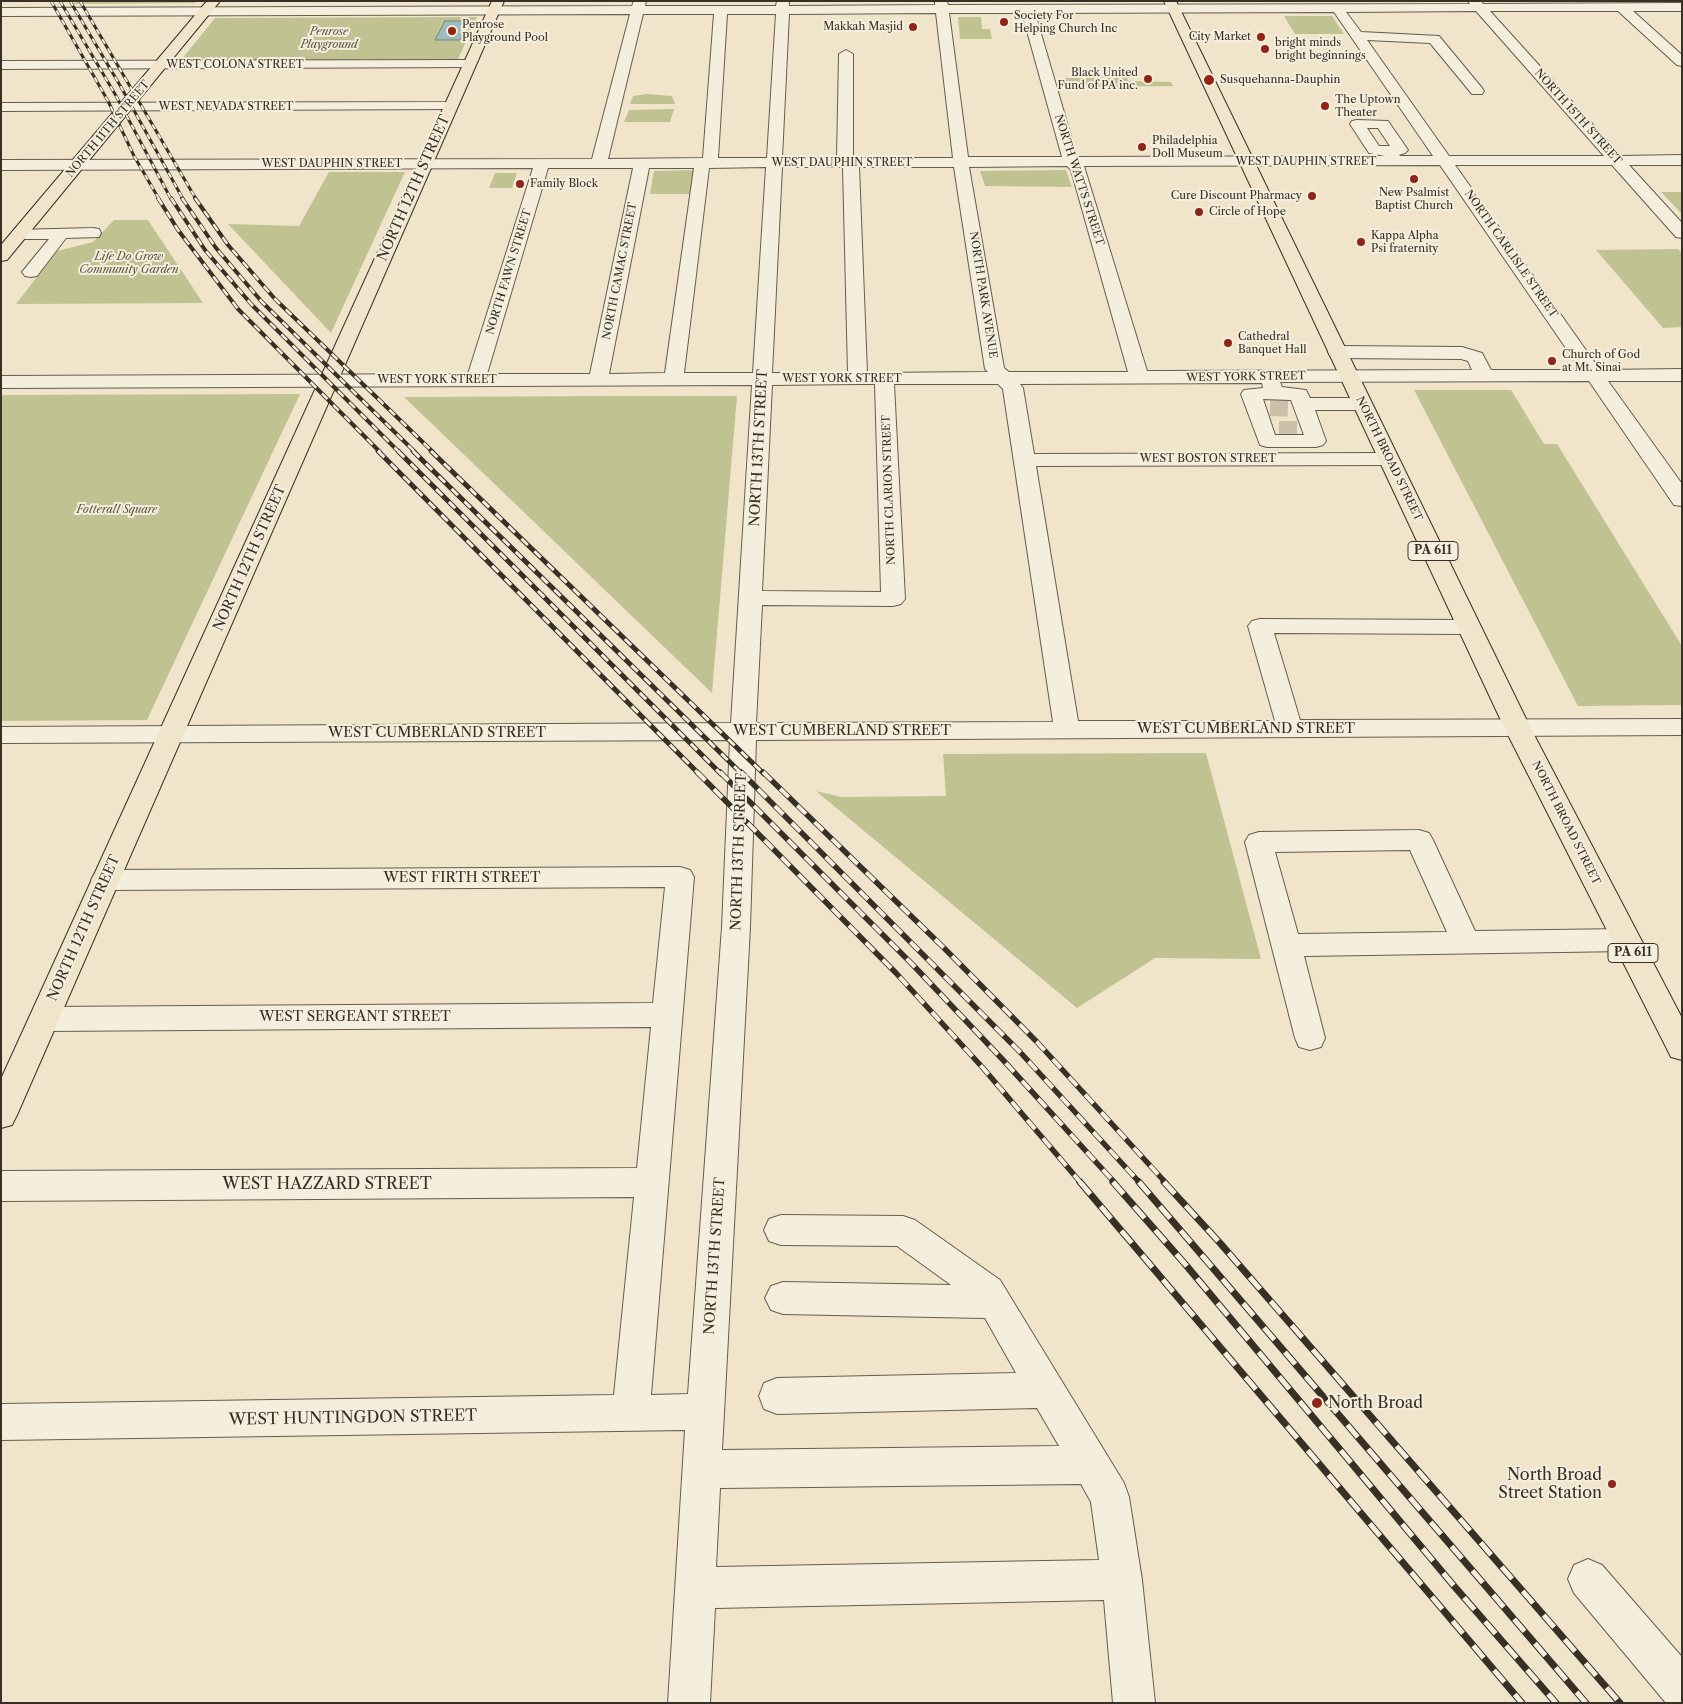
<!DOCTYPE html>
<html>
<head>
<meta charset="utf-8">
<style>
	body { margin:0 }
	#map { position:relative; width:1683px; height:1704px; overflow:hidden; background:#f0e5cb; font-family:"Libre Caslon Text",serif }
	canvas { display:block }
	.frame { position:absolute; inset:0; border:2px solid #382f25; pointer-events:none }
</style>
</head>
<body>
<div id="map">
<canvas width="1683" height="1704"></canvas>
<div class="frame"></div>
</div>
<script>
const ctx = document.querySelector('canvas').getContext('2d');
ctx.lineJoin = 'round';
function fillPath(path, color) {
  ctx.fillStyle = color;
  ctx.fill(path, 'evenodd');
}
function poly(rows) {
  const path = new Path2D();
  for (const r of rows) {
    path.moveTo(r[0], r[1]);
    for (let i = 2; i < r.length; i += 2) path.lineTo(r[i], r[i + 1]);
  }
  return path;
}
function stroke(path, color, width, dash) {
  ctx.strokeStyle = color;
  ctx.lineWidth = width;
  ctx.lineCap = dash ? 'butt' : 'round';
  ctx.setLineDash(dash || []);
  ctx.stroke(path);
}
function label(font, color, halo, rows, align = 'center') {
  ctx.font = font + ' "Libre Caslon Text",serif';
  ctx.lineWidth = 4;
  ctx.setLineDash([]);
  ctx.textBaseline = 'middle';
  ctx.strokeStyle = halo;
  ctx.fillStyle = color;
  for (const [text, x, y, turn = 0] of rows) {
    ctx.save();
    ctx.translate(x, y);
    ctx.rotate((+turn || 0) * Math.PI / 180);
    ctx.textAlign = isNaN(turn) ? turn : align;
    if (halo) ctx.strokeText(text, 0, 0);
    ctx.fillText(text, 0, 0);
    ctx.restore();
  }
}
const green = poly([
	[76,1,196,1,195,3,73,4],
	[1284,16,1332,16,1344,34,1295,34],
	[477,17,458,59,360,59,358,61,181,60,215,18],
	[958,17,981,17,982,29,990,29,992,39,960,39],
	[1127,77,1128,81,1171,82,1173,86,1064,87,1061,78],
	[647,94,672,96,675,104,630,104,633,96],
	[674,109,670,122,624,122,629,110],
	[696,170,693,194,650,194,654,171],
	[1066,170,1072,187,985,186,980,171],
	[329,172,405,172,331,333,228,224,299,226],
	[495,173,517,173,512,188,489,188],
	[1661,192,1682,192,1682,214],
	[114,220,148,220,203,303,16,304,57,251,93,242],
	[1678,249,1682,253,1682,327,1663,328,1596,250],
	[1414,390,1511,390,1544,444,1557,444,1682,646,1682,705,1578,706],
	[300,394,147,720,1,721,1,395],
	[737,396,712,693,404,397,616,396],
	[1206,753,1261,959,1155,958,1077,1008,816,791,841,797,946,796,943,754]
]);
const water = poly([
	[445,21,469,21,460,40,435,40,445,21]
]);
const minorTunnel = poly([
	[1270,407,1291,408],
	[1279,430,1300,430]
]);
const minor = poly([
	[634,1,646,1,645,6,776,6,777,1,789,1,789,6,935,5,935,1,947,1,948,5,1470,4,1468,1,1481,1,1483,4,1682,3,1682,11,1633,11,1682,55,1682,66,1677,65,1618,11,1490,11,1621,156,1682,155,1682,165,1629,165,1682,223,1682,238,1676,237,1612,165,1455,165,1600,370,1682,369,1682,381,1608,381,1682,484,1682,506,1674,505,1589,381,1280,382,1282,387,1306,390,1310,398,1362,398,1369,400,1372,404,1369,408,1362,410,1315,410,1326,441,1323,445,1316,447,1267,447,1260,445,1241,394,1244,390,1263,388,1262,383,1020,384,1023,388,1034,454,1389,453,1396,455,1399,459,1396,463,1389,465,1036,466,1078,721,1275,721,1248,626,1252,621,1260,619,1469,620,1477,622,1481,627,1477,632,1469,634,1274,633,1300,720,1682,719,1682,735,756,740,750,927,722,1450,1059,1446,1037,1408,777,1414,764,1409,759,1396,764,1383,777,1378,1016,1373,985,1318,783,1314,771,1310,765,1298,771,1286,783,1282,951,1285,897,1246,781,1245,769,1241,764,1230,769,1219,781,1215,903,1216,915,1220,1000,1280,1124,1483,1129,1497,1142,1580,1155,1703,1113,1703,1104,1600,715,1608,710,1703,668,1703,685,1430,1,1440,1,1404,614,1395,634,1197,1,1201,1,1171,637,1168,651,1027,44,1031,33,1028,29,1019,33,1010,44,1007,653,1003,665,887,105,890,95,887,91,880,95,873,105,870,680,867,690,870,694,877,651,1395,688,1394,722,927,730,740,1,743,1,727,731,723,752,385,1,388,1,376,468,374,533,168,1,170,1,160,592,159,630,14,1,16,1,8,632,6,634,1],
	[1476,11,1604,156,1449,156,1367,40,1430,43,1472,94,1482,94,1484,91,1482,88,1439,36,1361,32,1346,12,1476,11],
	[1334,12,1433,156,1400,156,1399,155,1405,153,1408,150,1388,121,1357,120,1352,121,1350,124,1369,153,1385,156,1077,157,1035,13,1334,12],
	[936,13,953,158,853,158,853,54,846,50,839,54,837,158,782,158,789,14,936,13],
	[949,13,1022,13,1062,157,968,157,949,13],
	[643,14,714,14,703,158,608,159,643,14],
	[727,14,776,14,767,158,718,158,727,14],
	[1367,128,1378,128,1390,146,1379,146,1367,128],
	[1440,165,1581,370,1491,370,1482,353,1462,347,1337,346,1330,348,1328,352,1330,356,1337,358,1461,359,1468,361,1472,370,1147,371,1084,166,1440,165],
	[1067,166,1071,170,1128,372,1009,372,1004,368,969,167,1067,166],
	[766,167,753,373,684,373,709,168,766,167],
	[782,167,843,167,848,373,772,373,782,167],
	[859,167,954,167,985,369,988,372,867,373,859,167],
	[548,168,633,168,590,374,487,374,548,168],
	[649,168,694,168,665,373,609,374,649,168],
	[856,384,875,384,881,592,762,591,772,385,856,384],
	[894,384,998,384,1003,389,1053,722,756,723,762,605,893,606,901,604,905,599,894,384],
	[1263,399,1291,400,1304,435,1275,435,1263,399],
	[1081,1484,1091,1502,1099,1560,716,1567,720,1488,1081,1484],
	[469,60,476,64,474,67,1,69,1,61,469,60],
	[451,102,456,103,458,106,456,109,1,111,1,103,451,102],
	[93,228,99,229,101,233,99,237,66,238,37,276,31,277,25,276,22,272,49,239,20,239,14,238,12,234,14,230,93,228],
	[1419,830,1429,833,1433,840,1475,931,1626,929,1636,932,1641,940,1636,948,1626,951,1304,956,1325,1038,1321,1047,1310,1050,1299,1047,1295,1038,1245,842,1249,835,1259,832,1419,830],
	[1410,850,1447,932,1298,934,1275,852,1410,850],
	[1588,1559,1602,1565,1682,1657,1682,1703,1666,1703,1574,1593,1568,1579,1574,1565,1588,1559]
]);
const major = poly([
	[207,1,220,1,7,260,1,261,1,245,207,1],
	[492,1,504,1,17,1115,12,1125,1,1128,1,1079,492,1],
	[1164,1,1176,1,1530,727,1682,1018,1682,1060,1671,1057,1504,727,1164,1]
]);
const railFar4 = poly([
	[51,1,108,101,134,156,159,199],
	[60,1,115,94,171,199],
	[70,1,121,87,183,199],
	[80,1,196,199]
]);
const railFar3 = poly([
	[158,198,178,230,238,309,380,452],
	[171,198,205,250,252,305,399,452],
	[182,198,216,248,262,302,415,452],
	[195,198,228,245,275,299,433,452]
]);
const railFar2 = poly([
	[378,451,699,774],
	[398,451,721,774],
	[413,451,742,774],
	[431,451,764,774]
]);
const railFar1 = poly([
	[697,772,896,973,983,1068,1081,1183],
	[720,772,912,964,1004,1061,1115,1183],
	[741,772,1020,1052,1140,1183],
	[763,772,943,947,1037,1042,1166,1183]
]);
const rail = poly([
	[1080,1182,1522,1703],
	[1113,1182,1185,1264,1454,1586,1556,1703],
	[1139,1182,1586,1703],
	[1164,1182,1220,1243,1620,1703]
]);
const markers = [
	[1004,22,5,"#8f2418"],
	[913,27,5,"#8f2418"],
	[452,31,5,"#8f2418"],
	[1261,37,5,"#8f2418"],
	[1265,49,5,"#8f2418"],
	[1148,79,5,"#8f2418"],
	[1209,80,6,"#8f2418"],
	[1325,106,5,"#8f2418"],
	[1142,147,5,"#8f2418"],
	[1414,179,5,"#8f2418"],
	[520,184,5,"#8f2418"],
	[1312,196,5,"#8f2418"],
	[1199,212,5,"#8f2418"],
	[1361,242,5,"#8f2418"],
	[1228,343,5,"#8f2418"],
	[1552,361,5,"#8f2418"],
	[1317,1403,6,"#8f2418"],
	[1612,1484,5,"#8f2418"]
];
const farPoinames = [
	["Society For",1014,16],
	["Helping Church Inc",1014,29],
	["Penrose",462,25],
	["Playground Pool",462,38],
	["Makkah Masjid",903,27,"right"],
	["City Market",1251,37,"right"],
	["bright minds",1275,43],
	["bright beginnings",1275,56],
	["Black United",1138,73,"right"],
	["Fund of PA inc.",1138,86,"right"],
	["Susquehanna-Dauphin",1220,80],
	["The Uptown",1335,100],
	["Theater",1335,113],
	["Philadelphia",1152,141],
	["Doll Museum",1152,154],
	["Family Block",530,184],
	["New Psalmist",1414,193,"center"],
	["Baptist Church",1414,206,"center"],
	["Cure Discount Pharmacy",1302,196,"right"],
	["Circle of Hope",1209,212],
	["Kappa Alpha",1371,236],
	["Psi fraternity",1371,249],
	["Cathedral",1238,337],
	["Banquet Hall",1238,350],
	["Church of God",1562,355],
	["at Mt. Sinai",1562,368]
];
const farParknames = [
	["Penrose",329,32],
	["Playground",329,45],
	["Life Do Grow",129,257],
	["Community Garden",129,270],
	["Fotterall Square",117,510]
];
const farStreetnames = [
	["WEST COLONA STREET",235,65],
	["WEST NEVADA STREET",226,107],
	["NORTH 15TH STREET",1578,117,48],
	["NORTH 11TH STREET",108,129,-50],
	["WEST DAUPHIN STREET",1306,162],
	["WEST DAUPHIN STREET",842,163],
	["WEST DAUPHIN STREET",332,164],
	["NORTH WATTS STREET",1079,180,72],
	["NORTH CARLISLE STREET",1511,254,55],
	["NORTH CAMAC STREET",620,271,-79],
	["NORTH FAWN STREET",509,272,-73],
	["NORTH PARK AVENUE",983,295,81],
	["WEST YORK STREET",1246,377,-1],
	["WEST YORK STREET",842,379],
	["WEST YORK STREET",437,380],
	["WEST BOSTON STREET",1208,459],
	["NORTH BROAD STREET",1389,459,64],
	["NORTH CLARION STREET",889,490,-92],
	["NORTH BROAD STREET",1566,823,63]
];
const shields = [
	[1433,551,50],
	[1633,953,50]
];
const shieldNames = [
	["PA 611",1433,551],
	["PA 611",1633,953]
];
const streetNames = [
	["NORTH 12TH STREET",414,188,-66],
	["NORTH 13TH STREET",759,448,-87],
	["NORTH 12TH STREET",250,558,-66],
	["WEST CUMBERLAND STREET",1246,729],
	["WEST CUMBERLAND STREET",842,731],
	["WEST CUMBERLAND STREET",437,733],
	["NORTH 13TH STREET",739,852,-88],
	["WEST FIRTH STREET",462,878],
	["NORTH 12TH STREET",84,928,-66],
	["WEST SERGEANT STREET",355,1017],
	["NORTH 13TH STREET",715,1256,-86]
];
const nearStreetnames = [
	["WEST HAZZARD STREET",327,1184],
	["WEST HUNTINGDON STREET",353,1418,-1]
];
const nearPoinames = [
	["North Broad",1328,1403],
	["North Broad",1602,1475,"right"],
	["Street Station",1602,1493,"right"]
];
fillPath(green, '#c1c292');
fillPath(water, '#9cbdbe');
stroke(water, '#748481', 1);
stroke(minorTunnel, '#cbc1aa', 18, [18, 9]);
stroke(minor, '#665c4e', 2);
stroke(major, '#382f25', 2);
fillPath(minor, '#f5eedd');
fillPath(major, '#f0e5cb');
stroke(railFar4, '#382f25', 3);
stroke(railFar3, '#382f25', 4);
stroke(railFar2, '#382f25', 5);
stroke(railFar1, '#382f25', 5.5);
stroke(rail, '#382f25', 7);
stroke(railFar4, '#f5eedd', 2, [5.5]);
stroke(railFar3, '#f5eedd', 2.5, [8]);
stroke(railFar2, '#f5eedd', 3, [9]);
stroke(railFar1, '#f5eedd', 4, [12]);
stroke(rail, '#f5eedd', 5, [16]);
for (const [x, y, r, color] of markers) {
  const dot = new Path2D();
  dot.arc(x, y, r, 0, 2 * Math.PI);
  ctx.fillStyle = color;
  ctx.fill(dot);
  stroke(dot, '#f5eedd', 2);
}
label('11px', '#382f25', '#f5eedd', farPoinames, 'left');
label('italic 11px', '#5a5440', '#f5eedd', farParknames);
label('11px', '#382f25', '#f5eedd', farStreetnames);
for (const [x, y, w] of shields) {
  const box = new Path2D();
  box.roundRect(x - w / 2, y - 9.5, w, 19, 4);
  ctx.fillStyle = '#f5eedd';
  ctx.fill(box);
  stroke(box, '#382f25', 1);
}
label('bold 12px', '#382f25', null, shieldNames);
label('14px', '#382f25', '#f5eedd', streetNames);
label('16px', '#382f25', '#f5eedd', nearStreetnames);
label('16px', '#382f25', '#f5eedd', nearPoinames, 'left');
</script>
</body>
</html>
